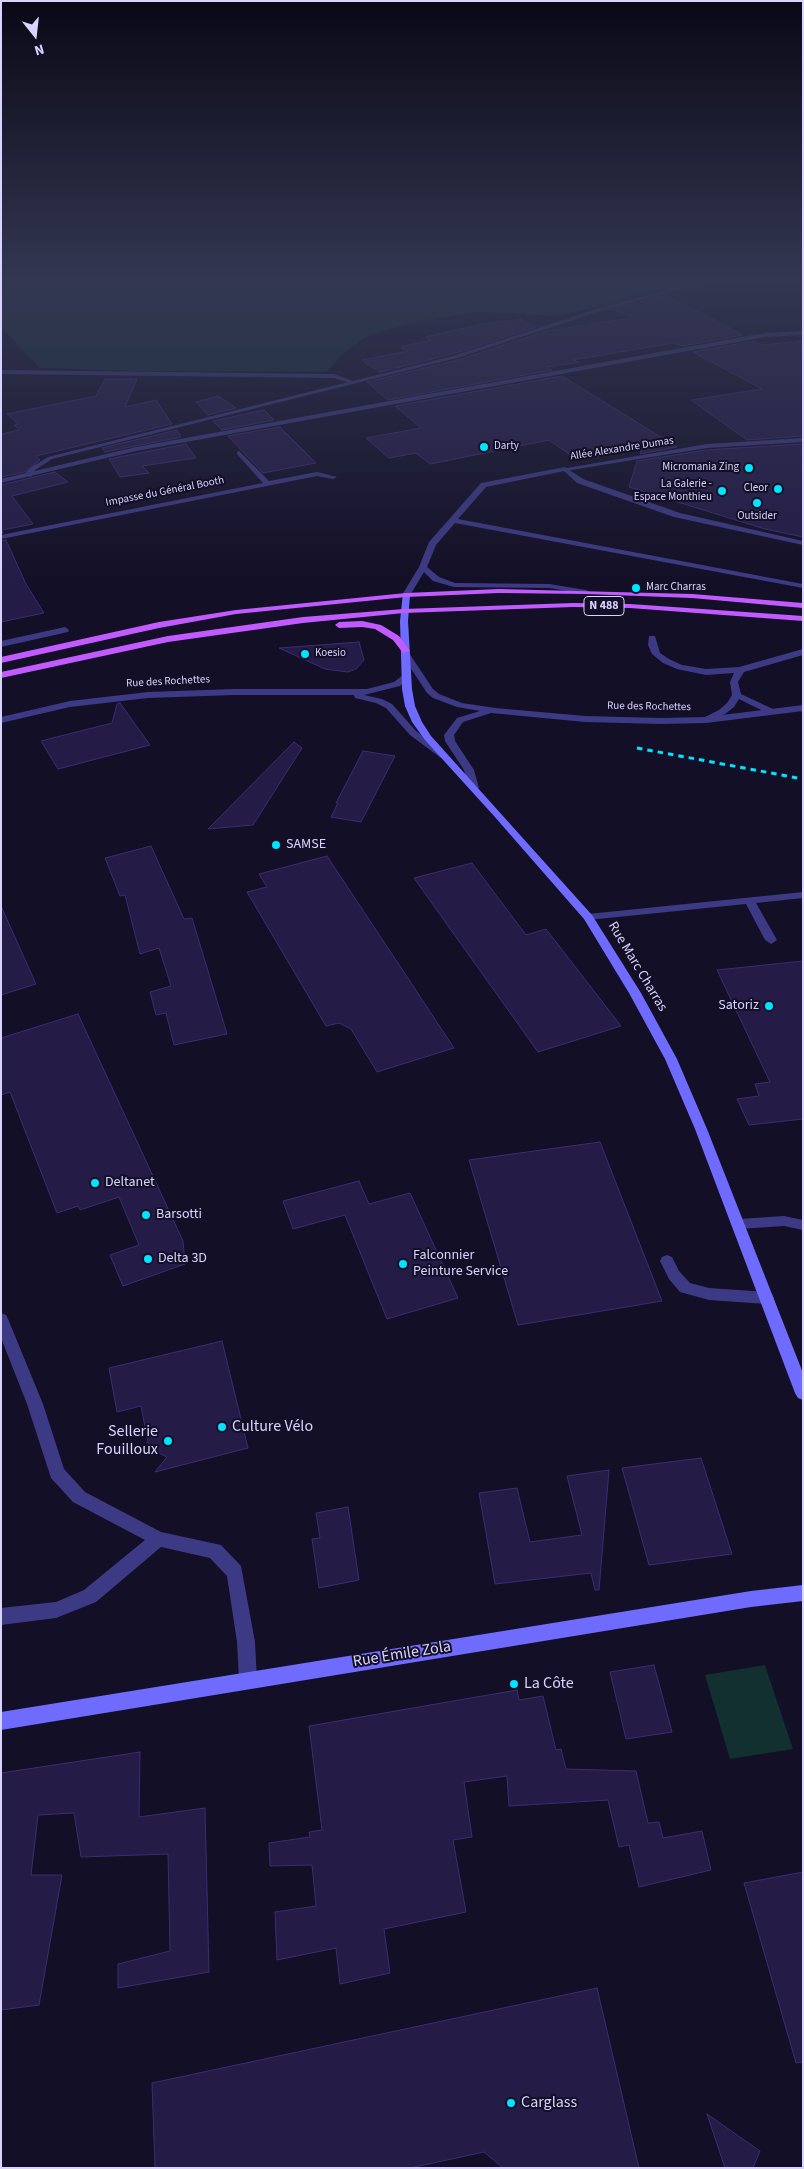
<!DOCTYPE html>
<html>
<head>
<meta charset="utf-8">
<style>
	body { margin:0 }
	#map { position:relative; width:804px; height:2169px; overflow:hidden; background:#130f26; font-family:"Source Sans 3",sans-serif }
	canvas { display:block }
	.frame { position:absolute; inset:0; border:2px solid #d9d4ff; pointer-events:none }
	.north { position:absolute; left:10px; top:10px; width:50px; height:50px; -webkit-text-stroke:4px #130f26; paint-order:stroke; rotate:164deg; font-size:14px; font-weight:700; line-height:20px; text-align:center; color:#d9d4ff }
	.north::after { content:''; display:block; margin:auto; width:18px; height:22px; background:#d9d4ff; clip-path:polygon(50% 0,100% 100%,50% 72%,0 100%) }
</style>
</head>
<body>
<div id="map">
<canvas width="804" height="2169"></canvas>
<div class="frame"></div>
<div class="north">N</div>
</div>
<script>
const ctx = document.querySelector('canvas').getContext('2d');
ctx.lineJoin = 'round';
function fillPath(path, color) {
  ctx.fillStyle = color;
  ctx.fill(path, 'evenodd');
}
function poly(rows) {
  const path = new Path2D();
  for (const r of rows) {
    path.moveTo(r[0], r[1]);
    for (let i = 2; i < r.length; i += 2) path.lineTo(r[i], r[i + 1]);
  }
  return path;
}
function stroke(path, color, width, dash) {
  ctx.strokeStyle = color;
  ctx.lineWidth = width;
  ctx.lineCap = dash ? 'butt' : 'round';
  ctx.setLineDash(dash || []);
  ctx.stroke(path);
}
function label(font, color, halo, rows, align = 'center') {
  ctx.font = font + ' "Source Sans 3",sans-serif';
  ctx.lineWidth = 4;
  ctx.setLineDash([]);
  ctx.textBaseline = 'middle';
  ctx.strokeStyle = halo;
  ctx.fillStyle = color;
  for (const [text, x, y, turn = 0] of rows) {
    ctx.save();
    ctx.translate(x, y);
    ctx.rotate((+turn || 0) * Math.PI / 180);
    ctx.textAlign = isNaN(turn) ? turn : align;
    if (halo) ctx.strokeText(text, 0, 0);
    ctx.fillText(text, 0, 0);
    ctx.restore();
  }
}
const green = poly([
	[1,282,688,282,560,316,475,312,411,323,367,336,342,354,326,372,135,371,40,368,4,331,1,332],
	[765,1665,793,1749,730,1759,705,1675]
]);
const building = poly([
	[666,295,743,335,683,346,673,343,573,360,579,362,548,367,552,370,388,400,367,382,458,360,546,331,631,318,613,309,666,295],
	[520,319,536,327,452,354,380,372,361,360,408,351,401,347,431,340,425,337,478,325,520,319],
	[754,341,761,345,803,341,803,436,747,440,691,400,762,389,693,352,754,341],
	[562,376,677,447,640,454,642,447,597,457,594,455,576,459,549,440,430,464,416,453,389,458,366,438,421,428,395,406,562,376],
	[105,379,137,379,125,407,156,400,172,424,36,456,40,460,25,472,1,477,1,434,19,430,14,425,18,424,7,414,96,396,105,379],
	[218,396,236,408,208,415,196,402,218,396],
	[264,410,274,420,222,430,213,421,264,410],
	[280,427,316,463,263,473,228,436,280,427],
	[177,430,181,437,105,452,102,448,177,430],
	[186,444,196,458,142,466,149,473,120,477,109,459,186,444],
	[803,444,803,537,765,529,629,487,637,461,706,450,803,444],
	[55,472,68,482,12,496,33,524,2,530,3,533,1,533,1,485,55,472],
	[6,540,26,584,44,613,1,622,1,541,6,540],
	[359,642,364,660,356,669,348,672,325,669,279,648,359,642],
	[120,703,150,745,58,769,41,741,112,723,117,704,120,703],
	[294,742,302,748,253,825,208,829,294,742],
	[363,751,395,756,361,822,331,817,338,803,336,803,363,751],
	[151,846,184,919,192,918,227,1034,174,1045,166,1013,156,1015,150,992,171,986,159,948,140,954,125,895,120,896,105,858,151,846],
	[327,856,421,998,454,1048,377,1072,351,1029,339,1023,326,1026,247,892,267,887,259,874,327,856],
	[472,863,526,935,546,929,621,1026,538,1052,414,878,472,863],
	[1,906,36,984,1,995,1,906],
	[803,961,803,1119,749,1125,737,1099,759,1096,755,1084,770,1082,717,970,803,961],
	[78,1014,183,1241,185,1264,123,1286,110,1255,139,1245,119,1197,80,1210,78,1206,57,1213,10,1092,1,1095,1,1038,78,1014],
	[600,1142,662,1301,518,1325,469,1160,600,1142],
	[359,1181,369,1204,410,1193,458,1298,387,1319,345,1215,293,1229,283,1201,359,1181],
	[222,1341,248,1448,155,1472,167,1457,149,1448,141,1406,117,1412,109,1368,222,1341],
	[701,1458,732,1554,649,1565,622,1468,701,1458],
	[609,1470,599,1590,595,1590,591,1573,495,1584,479,1493,517,1488,530,1542,582,1535,567,1476,609,1470],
	[348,1507,359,1580,319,1588,312,1539,320,1538,316,1513,348,1507],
	[654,1665,672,1732,626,1739,610,1672,654,1665],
	[517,1690,519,1700,543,1696,556,1750,561,1749,566,1769,636,1771,648,1823,659,1822,663,1838,702,1831,711,1870,639,1887,629,1845,619,1847,608,1800,509,1806,507,1776,464,1782,472,1837,453,1840,466,1912,384,1929,390,1973,340,1984,336,1948,277,1960,275,1912,316,1906,312,1865,270,1866,269,1843,310,1837,309,1832,322,1830,309,1726,517,1690],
	[140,1752,139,1817,205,1808,209,1972,118,1988,118,1964,170,1951,168,1854,81,1857,74,1813,38,1815,31,1875,62,1875,39,2005,1,2010,1,1773,140,1752],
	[803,1872,803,2062,796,2063,744,1883,803,1872],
	[597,1988,639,2168,503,2168,484,2152,410,2168,155,2168,152,2083,597,1988],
	[707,2114,760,2151,753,2168,725,2168,707,2114]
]);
const service = poly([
	[1,370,334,374,356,382,353,384,334,378,1,374,1,370],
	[239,451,269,481,317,472,337,477,333,479,317,476,1,539,1,535,263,483,237,454,237,452,239,451],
	[565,467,583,479,680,513,803,541,803,545,674,517,577,483,564,471,486,487,458,519,803,584,803,588,455,523,436,545,427,567,439,577,455,583,549,584,586,590,590,592,586,594,549,588,454,587,433,581,424,572,409,597,403,597,402,595,419,567,429,542,481,483,565,467],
	[65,627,69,630,68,632,1,647,1,641,65,627],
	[649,636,655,636,660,653,669,659,682,665,706,669,739,667,803,649,803,655,744,672,738,682,741,694,775,710,775,714,769,714,739,699,734,707,725,714,706,723,701,720,703,718,719,710,727,703,732,695,730,682,734,673,706,675,677,669,663,663,652,654,648,645,649,636],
	[803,892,803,898,756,903,777,940,771,944,765,940,746,904,588,920,582,917,588,914,803,892],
	[784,1216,803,1220,803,1230,784,1226,739,1229,734,1228,732,1224,734,1220,739,1219,784,1216],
	[667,1255,672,1257,679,1271,690,1283,709,1288,767,1292,772,1294,774,1298,772,1302,767,1304,709,1300,680,1292,669,1279,660,1261,662,1257,667,1255]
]);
const minor = poly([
	[696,282,705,282,604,310,457,358,52,459,35,470,31,477,24,475,30,468,48,457,453,356,600,308,696,282],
	[803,438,803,442,707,448,565,471,561,469,707,444,803,438],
	[406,652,409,653,433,689,439,694,462,703,495,708,585,716,661,718,706,717,803,705,803,711,706,723,661,724,585,722,491,713,463,722,454,735,455,741,474,770,479,788,474,791,469,788,464,770,445,741,444,735,457,718,480,711,457,707,433,698,427,693,402,655,406,652],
	[407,672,411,675,400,686,364,695,382,699,392,704,416,731,447,754,447,758,441,758,410,735,386,708,376,703,355,698,354,695,234,695,148,698,70,707,1,723,1,717,70,701,148,692,234,689,367,689,394,682,407,672],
	[1,1313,6,1315,8,1319,43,1404,64,1469,85,1492,161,1532,221,1545,241,1566,255,1642,257,1680,254,1686,248,1689,242,1686,239,1680,237,1642,227,1576,210,1558,161,1547,96,1602,56,1618,1,1625,1,1608,56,1602,84,1590,145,1540,73,1502,51,1478,27,1404,1,1338,1,1313]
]);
const tertiary = poly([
	[803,331,803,335,765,337,136,451,1,483,1,479,136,447,765,333,803,331]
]);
const secondary = poly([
	[403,593,410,595,408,621,412,689,415,706,422,722,431,736,592,915,641,993,677,1059,707,1129,803,1373,803,1400,798,1398,795,1393,695,1129,665,1059,629,993,584,919,494,816,425,740,412,722,405,706,402,689,400,621,403,593],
	[803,1585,803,1601,751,1607,1,1730,1,1712,751,1591,803,1585]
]);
const primary = poly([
	[499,589,692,594,803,603,803,608,692,598,586,594,499,593,406,597,236,614,159,628,1,663,1,657,159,622,236,610,406,593,499,589],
	[573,603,630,604,803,616,803,621,630,608,573,607,404,613,303,623,168,642,1,678,1,672,168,636,303,617,404,609,573,603],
	[362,621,381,625,399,636,410,651,403,653,393,640,375,629,362,627,339,628,335,625,339,622,362,621]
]);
const rail = poly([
	[637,748,803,779]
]);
const markers = [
	[484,447,5,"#00e5ff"],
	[749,468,5,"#00e5ff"],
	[778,489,5,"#00e5ff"],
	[722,491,5,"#00e5ff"],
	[757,503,5,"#00e5ff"],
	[636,588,5,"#00e5ff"],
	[305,654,5,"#00e5ff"],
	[276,845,5,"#00e5ff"],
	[769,1006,5,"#00e5ff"],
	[95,1183,5,"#00e5ff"],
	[146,1215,5,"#00e5ff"],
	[148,1259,5,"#00e5ff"],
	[403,1264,5,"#00e5ff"],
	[222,1427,5,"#00e5ff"],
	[168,1441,5,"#00e5ff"],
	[514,1684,5,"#00e5ff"],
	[511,2103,5,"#00e5ff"]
];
const farPoinames = [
	["Darty",494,447],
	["Micromania Zing",739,468,"right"],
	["La Galerie -",712,485,"right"],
	["Espace Monthieu",712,498,"right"],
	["Cleor",768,489,"right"],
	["Outsider",757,517,"center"],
	["Marc Charras",646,588],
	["Koesio",315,654]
];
const farStreetnames = [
	["Allée Alexandre Dumas",622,449,-9],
	["Impasse du Général Booth",165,492,-11],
	["Rue des Rochettes",168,682,-3],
	["Rue des Rochettes",649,707,1]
];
const shields = [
	[604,606,40]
];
const shieldNames = [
	["N 488",604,606]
];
const poiNames = [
	["SAMSE",286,845],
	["Satoriz",759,1006,"right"],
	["Deltanet",105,1183],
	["Barsotti",156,1215],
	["Falconnier",413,1256],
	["Peinture Service",413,1272],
	["Delta 3D",158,1259]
];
const streetNames = [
	["Rue Marc Charras",637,967,59]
];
const nearPoinames = [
	["Culture Vélo",232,1427],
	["Sellerie",158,1432,"right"],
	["Fouilloux",158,1450,"right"],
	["La Côte",524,1684],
	["Carglass",521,2103]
];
const nearStreetnames = [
	["Rue Émile Zola",402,1655,-9]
];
fillPath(green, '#12302f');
fillPath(building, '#241b47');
stroke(building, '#3b2d73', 1);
fillPath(service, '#3d3a85');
fillPath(minor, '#3d3a85');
fillPath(tertiary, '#3d3a85');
fillPath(secondary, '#6f6bff');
fillPath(primary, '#c25bff');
stroke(rail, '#00e5ff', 3, [5.5, 5]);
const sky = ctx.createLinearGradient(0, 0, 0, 586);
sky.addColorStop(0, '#0a0815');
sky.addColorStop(0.48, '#333752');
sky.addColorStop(1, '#33375200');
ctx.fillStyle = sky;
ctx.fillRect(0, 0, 804, 586);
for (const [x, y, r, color] of markers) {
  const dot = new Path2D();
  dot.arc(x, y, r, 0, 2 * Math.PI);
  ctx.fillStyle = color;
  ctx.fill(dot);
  stroke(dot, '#130f26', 2);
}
label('11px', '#d9d4ff', '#130f26', farPoinames, 'left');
label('11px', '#d9d4ff', '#130f26', farStreetnames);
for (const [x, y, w] of shields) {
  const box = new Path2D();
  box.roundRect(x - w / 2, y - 9.5, w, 19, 4);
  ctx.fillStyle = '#130f26';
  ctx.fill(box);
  stroke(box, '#d9d4ff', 1);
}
label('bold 12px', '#d9d4ff', null, shieldNames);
label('14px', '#d9d4ff', '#130f26', poiNames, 'left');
label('14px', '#d9d4ff', '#130f26', streetNames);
label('16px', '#d9d4ff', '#130f26', nearPoinames, 'left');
label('16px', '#d9d4ff', '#130f26', nearStreetnames);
</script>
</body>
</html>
